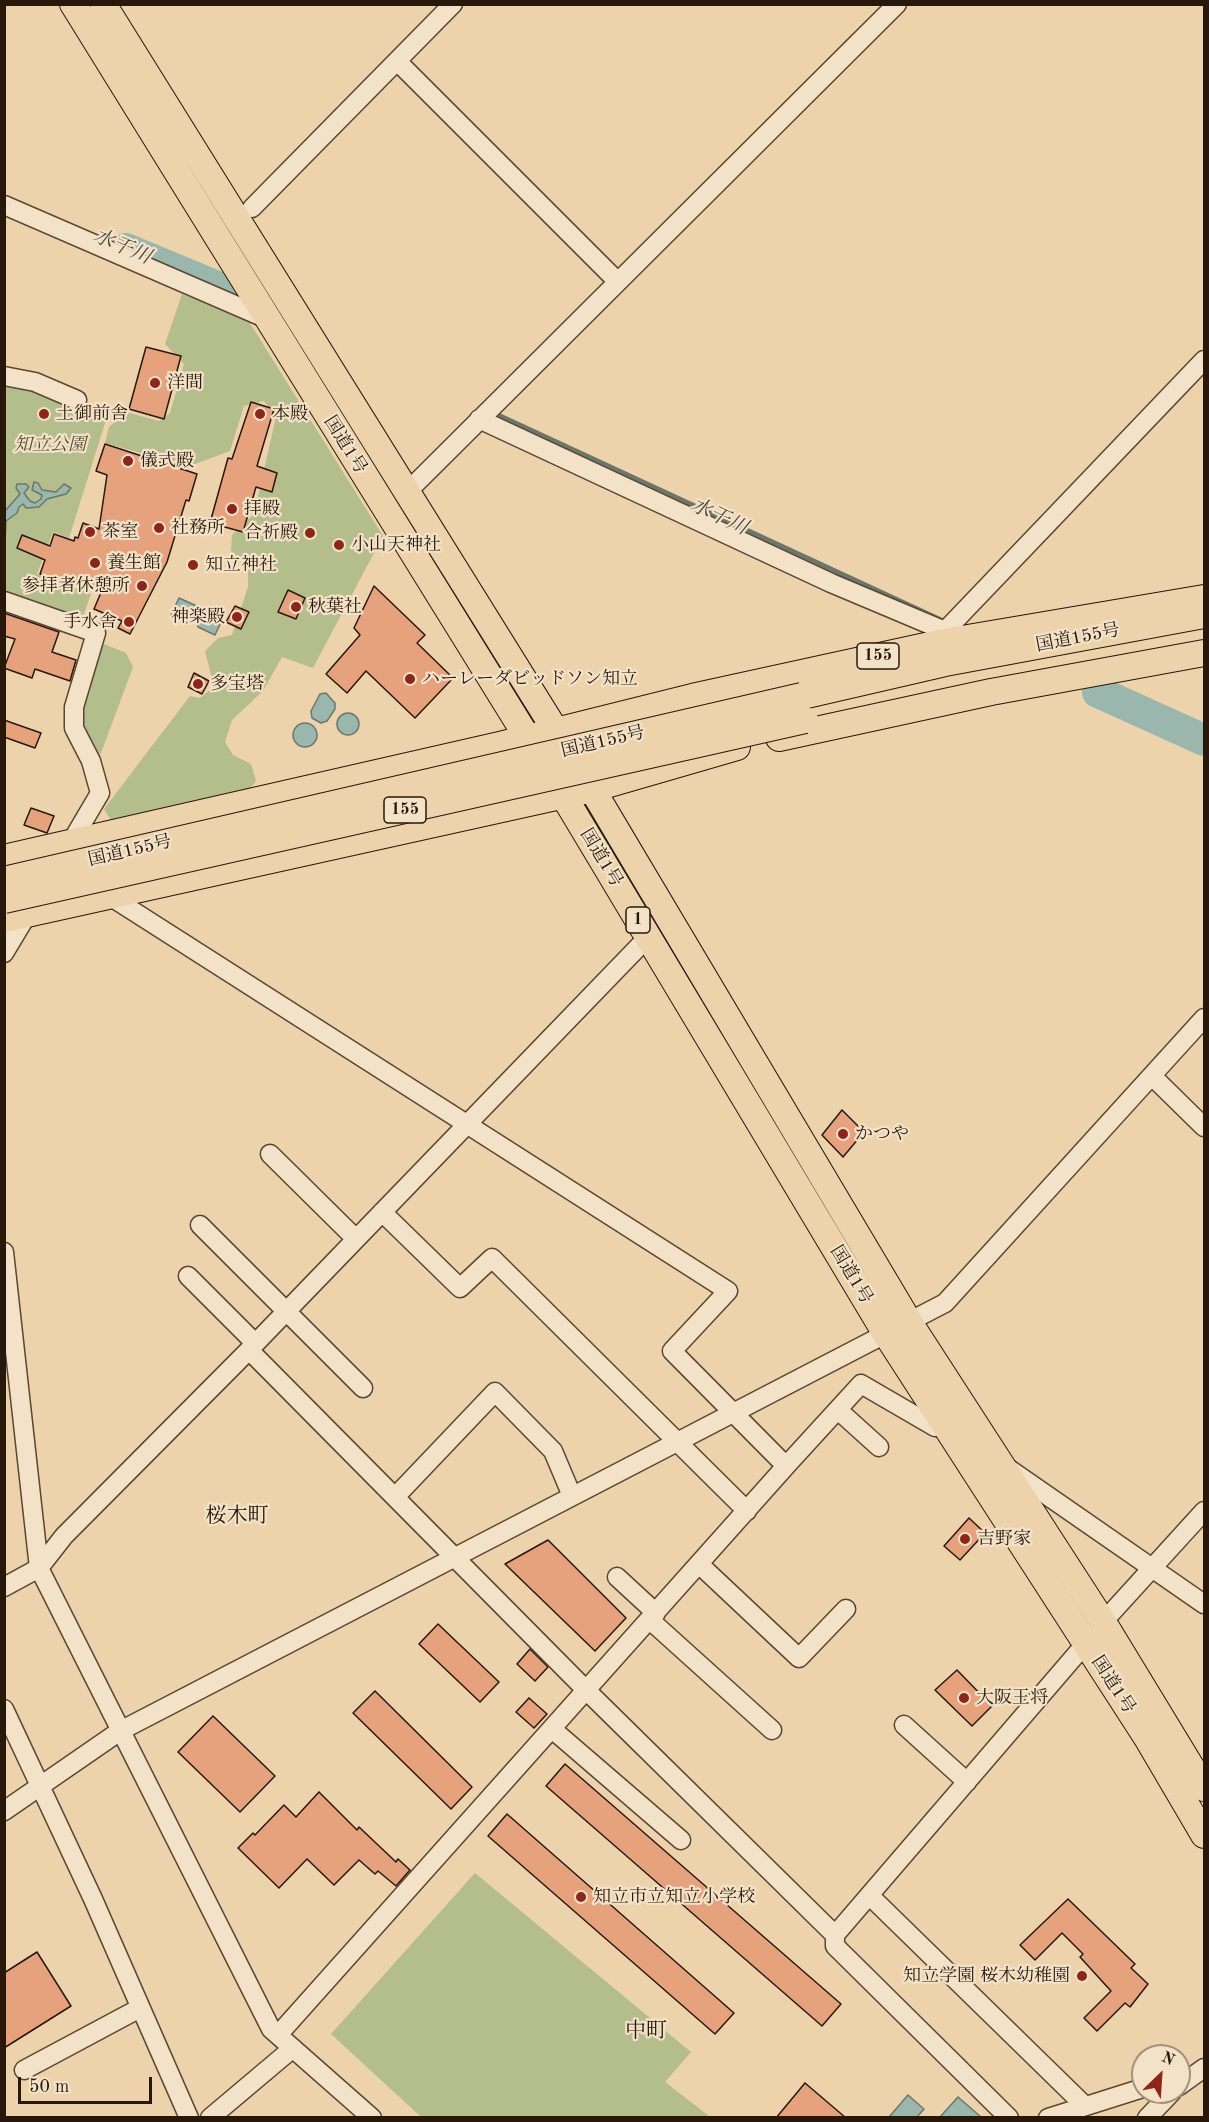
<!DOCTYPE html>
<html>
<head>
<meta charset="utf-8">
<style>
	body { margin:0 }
	#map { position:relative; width:1209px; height:2122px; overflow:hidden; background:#edd3ab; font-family:"Old Standard TT",serif }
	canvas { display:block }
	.frame { position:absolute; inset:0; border:6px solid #28180a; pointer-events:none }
	.north { position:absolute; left:1131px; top:2044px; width:60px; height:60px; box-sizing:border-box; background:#f3e2c8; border:2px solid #a2917c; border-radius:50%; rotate:25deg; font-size:16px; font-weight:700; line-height:24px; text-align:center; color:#28180a }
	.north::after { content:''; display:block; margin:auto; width:21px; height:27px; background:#8f2418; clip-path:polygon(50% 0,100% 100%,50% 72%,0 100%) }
	.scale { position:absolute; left:18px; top:2077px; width:134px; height:27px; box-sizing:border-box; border:3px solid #28180a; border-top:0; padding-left:8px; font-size:18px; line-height:21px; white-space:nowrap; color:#28180a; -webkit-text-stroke:4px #f3e2c8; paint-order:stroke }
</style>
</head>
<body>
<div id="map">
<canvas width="1209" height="2122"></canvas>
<div class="frame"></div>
<div class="north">N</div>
<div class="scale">50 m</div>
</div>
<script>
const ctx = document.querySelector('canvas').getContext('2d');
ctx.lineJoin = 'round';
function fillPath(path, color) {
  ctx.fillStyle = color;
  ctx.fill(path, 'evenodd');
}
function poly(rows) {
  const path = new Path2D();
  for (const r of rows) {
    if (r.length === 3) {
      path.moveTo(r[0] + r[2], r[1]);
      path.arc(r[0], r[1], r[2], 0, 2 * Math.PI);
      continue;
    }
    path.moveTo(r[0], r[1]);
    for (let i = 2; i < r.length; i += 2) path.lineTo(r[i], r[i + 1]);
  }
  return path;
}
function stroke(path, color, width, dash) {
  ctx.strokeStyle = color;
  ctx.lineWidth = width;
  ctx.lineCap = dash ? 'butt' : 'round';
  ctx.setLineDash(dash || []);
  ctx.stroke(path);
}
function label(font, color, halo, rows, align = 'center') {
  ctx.font = font + ' "Old Standard TT","Noto Serif JP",serif';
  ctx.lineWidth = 4.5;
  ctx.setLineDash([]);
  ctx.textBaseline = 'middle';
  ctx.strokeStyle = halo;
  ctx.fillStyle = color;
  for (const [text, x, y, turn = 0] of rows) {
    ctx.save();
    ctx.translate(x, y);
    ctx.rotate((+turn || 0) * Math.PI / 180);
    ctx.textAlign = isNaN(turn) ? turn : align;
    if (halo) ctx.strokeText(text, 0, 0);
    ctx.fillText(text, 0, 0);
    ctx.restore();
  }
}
const green = poly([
	[182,294,248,320,383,536,313,668,282,657,263,691,232,720,225,742,233,755,251,764,256,781,249,790,112,822,104,809,190,696,200,698,214,687,205,651,218,638,232,635,248,587,248,567,231,551,232,535,254,514,276,417,264,401,244,406,230,451,195,464,177,463,105,443,109,427,126,412,159,421,170,413,184,364,165,344],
	[4,383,33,389,106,420,69,538,53,532,37,574,91,594,81,622,5,593],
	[104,644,126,653,133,667,101,753,94,757,80,727,79,708,96,648],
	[475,1873,691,2052,665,2082,709,2116,707,2117,421,2117,331,2034]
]);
const water = poly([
	[34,482,38,483,42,490,56,492,64,484,71,488,66,494,47,499,39,507,26,508,23,504,19,507,17,513,6,521,5,542,5,511,20,494,16,488,17,484,26,484,29,487,24,493,30,501,35,503,41,499,42,495,32,490,34,482],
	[179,598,223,618,215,635,198,627,197,620,192,618,187,623,171,615,179,598],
	[326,693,335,703,335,709,327,721,321,723,312,718,311,711,320,694,326,693],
	[348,724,11],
	[305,735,12],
	[908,2095,924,2109,917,2117,889,2117,908,2095],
	[958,2097,981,2117,940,2117,958,2097]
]);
const stream = poly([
	[498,415,941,620]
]);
const river = poly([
	[126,249,239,296],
	[1098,692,1204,740]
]);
const building = poly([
	[146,347,181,356,164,419,129,409,146,347],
	[251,402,274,409,257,466,277,473,272,492,256,487,243,532,210,523,228,458,232,459,251,402],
	[105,444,197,474,189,501,186,500,167,562,130,634,118,628,122,621,94,609,102,590,66,578,64,582,40,574,45,560,17,548,22,535,50,546,54,534,74,541,75,537,78,538,83,523,99,529,107,475,96,471,105,444],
	[374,586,425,635,417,643,453,678,415,718,366,671,347,693,326,674,360,635,354,628,374,586],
	[288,590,305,598,296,619,278,612,288,590],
	[235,606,249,612,241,629,226,622,235,606],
	[4,613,59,632,52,652,76,660,70,681,35,669,32,678,4,668,15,639,4,636,4,613],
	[194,673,209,681,202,694,188,687,194,673],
	[4,720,41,733,35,748,4,737,4,720],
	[31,808,54,816,47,833,24,825,31,808],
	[842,1110,864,1132,843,1157,822,1135,842,1110],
	[969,1518,985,1533,960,1560,944,1546,969,1518],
	[548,1540,626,1618,595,1651,505,1564,548,1540],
	[438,1624,499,1682,480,1702,419,1644,438,1624],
	[530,1649,548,1667,535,1681,517,1664,530,1649],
	[957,1670,992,1706,972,1726,935,1690,957,1670],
	[375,1691,472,1787,451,1809,353,1713,375,1691],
	[529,1698,547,1714,534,1728,516,1712,529,1698],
	[213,1716,275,1776,240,1812,178,1752,213,1716],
	[565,1764,841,2004,822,2026,546,1786,565,1764],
	[319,1792,357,1830,359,1827,396,1862,398,1859,410,1870,396,1886,378,1871,375,1874,359,1860,334,1885,307,1859,279,1888,238,1848,253,1833,255,1835,284,1805,296,1817,319,1792],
	[507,1814,734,2013,715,2034,488,1836,507,1814],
	[1068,1899,1135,1964,1131,1968,1148,1984,1130,2007,1125,2003,1097,2031,1084,2018,1111,1991,1080,1957,1083,1954,1062,1933,1035,1960,1020,1945,1068,1899],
	[37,1952,71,2006,4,2048,4,1973,37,1952],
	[805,2083,846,2118,776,2118,805,2083]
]);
const minor = poly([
	[397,61,617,281],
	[4,205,265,318],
	[252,208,453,4],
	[4,376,35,382,77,400],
	[479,419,831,583,945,631],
	[406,493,897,4],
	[4,601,96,633,74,707,74,728,91,761,100,793,67,849],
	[944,642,945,631,1204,360],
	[108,895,728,1291,672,1351,786,1466,278,2035],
	[4,953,31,908],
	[1152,1076,1204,1127],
	[270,1154,356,1239],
	[382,1212,460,1288,492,1258,747,1511],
	[200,1225,363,1388],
	[4,1252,39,1568,271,2029,372,2118],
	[188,1276,254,1342],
	[249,1350,586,1690,835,1935,835,1946,1009,2118],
	[838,1410,879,1447],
	[786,1466,861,1384,935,1427],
	[1009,1469,1204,1604],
	[396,1496,495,1392,553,1451,572,1496],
	[700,1565,799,1658,846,1609],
	[617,1577,656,1613],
	[4,1587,39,1568,64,1536,249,1350,648,937],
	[650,1620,772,1730],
	[1103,1622,1204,1511],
	[4,1709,93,1899,189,2118],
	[904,1725,967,1782],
	[552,1729,681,1840],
	[4,1811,120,1731,945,1303,1204,1018],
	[870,1896,1084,2105],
	[835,1935,1086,1643],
	[24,2070,140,2008],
	[1179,2086,1204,2068],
	[210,2118,293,2048],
	[1048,2118,1143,2088],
	[1147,2118,1172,2092]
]);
const highway = poly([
	[73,4,563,795,886,1334,1147,1738,1204,1835],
	[103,4,592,789,909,1322,1103,1622,1204,1788],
	[802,696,945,663,1204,615],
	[779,738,991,692,1204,653],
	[4,858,500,745,692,697,944,642,1204,598],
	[4,919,592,789,737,747]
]);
const highwayBridge = poly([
	[4,880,802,696],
	[4,900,805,720]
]);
const markers = [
	[155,383,6,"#8f2418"],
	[44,414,6,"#8f2418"],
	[260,414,6,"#8f2418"],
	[128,461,6,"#8f2418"],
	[232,509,6,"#8f2418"],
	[159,528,6,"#8f2418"],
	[90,532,6,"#8f2418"],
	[310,533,6,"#8f2418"],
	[339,545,6,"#8f2418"],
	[95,563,6,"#8f2418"],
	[193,565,6,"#8f2418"],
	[142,586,6,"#8f2418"],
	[296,607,6,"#8f2418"],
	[237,617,6,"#8f2418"],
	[129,622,6,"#8f2418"],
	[410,679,6,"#8f2418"],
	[198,684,6,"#8f2418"],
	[843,1134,6,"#8f2418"],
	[965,1539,6,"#8f2418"],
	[964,1698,6,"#8f2418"],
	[581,1897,6,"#8f2418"],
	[1082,1976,6,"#8f2418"]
];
const shields = [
	[878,656,42],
	[405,810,42],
	[638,920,24]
];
const shieldNames = [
	["155",878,656],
	["155",405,810],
	["1",638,920]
];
const poiNames = [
	["洋間",167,383],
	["土御前舎",56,414],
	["本殿",272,414],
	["儀式殿",140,461],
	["拝殿",244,509],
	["社務所",171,528],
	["茶室",102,532],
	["合祈殿",298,533,"right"],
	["小山天神社",351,545],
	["養生館",107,563],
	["知立神社",205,565],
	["参拝者休憩所",130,586,"right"],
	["秋葉社",308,607],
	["神楽殿",225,617,"right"],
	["手水舎",117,622,"right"],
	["ハーレーダビッドソン知立",422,679],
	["多宝塔",210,684],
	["かつや",855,1134],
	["吉野家",977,1539],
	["大阪王将",976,1698],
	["知立市立知立小学校",593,1897],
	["知立学園 桜木幼稚園",1070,1976,"right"]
];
const parkNames = [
	["知立公園",50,445]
];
const streetNames = [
	["国道1号",345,445,58],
	["国道155号",1078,638,-11],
	["国道155号",603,742,-13],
	["国道155号",130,851,-13],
	["国道1号",601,858,59],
	["国道1号",851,1275,59],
	["国道1号",1113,1685,57]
];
const waterNames = [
	["水干川",122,247,23],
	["水干川",719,517,25]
];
const quarterNames = [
	["桜木町",237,1516],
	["中町",646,2031]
];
fillPath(green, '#b4bd8c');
fillPath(water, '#99b7ac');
stroke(water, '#6c776b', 1.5);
stroke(stream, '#6c776b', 5);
stroke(river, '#99b7ac', 32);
fillPath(building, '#e5a27d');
stroke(building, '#28180a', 1.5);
stroke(minor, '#594732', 21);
stroke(highway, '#28180a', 28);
stroke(minor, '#f3e2c8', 18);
stroke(highway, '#edd3ab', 26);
stroke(highwayBridge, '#28180a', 28, []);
stroke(highwayBridge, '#edd3ab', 26);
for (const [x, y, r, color] of markers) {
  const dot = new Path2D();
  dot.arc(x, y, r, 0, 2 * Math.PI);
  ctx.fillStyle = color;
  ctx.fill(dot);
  stroke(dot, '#f3e2c8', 2);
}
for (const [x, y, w] of shields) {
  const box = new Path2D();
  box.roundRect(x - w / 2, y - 13, w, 26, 4.5);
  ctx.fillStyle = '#f3e2c8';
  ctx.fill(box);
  stroke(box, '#28180a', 1.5);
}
label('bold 16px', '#28180a', null, shieldNames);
label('18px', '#28180a', '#f3e2c8', poiNames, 'left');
label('italic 18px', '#524a31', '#f3e2c8', parkNames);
label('18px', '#28180a', '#f3e2c8', streetNames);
label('italic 20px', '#4a483b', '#f3e2c8', waterNames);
label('21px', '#28180a', '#f3e2c8', quarterNames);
</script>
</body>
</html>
